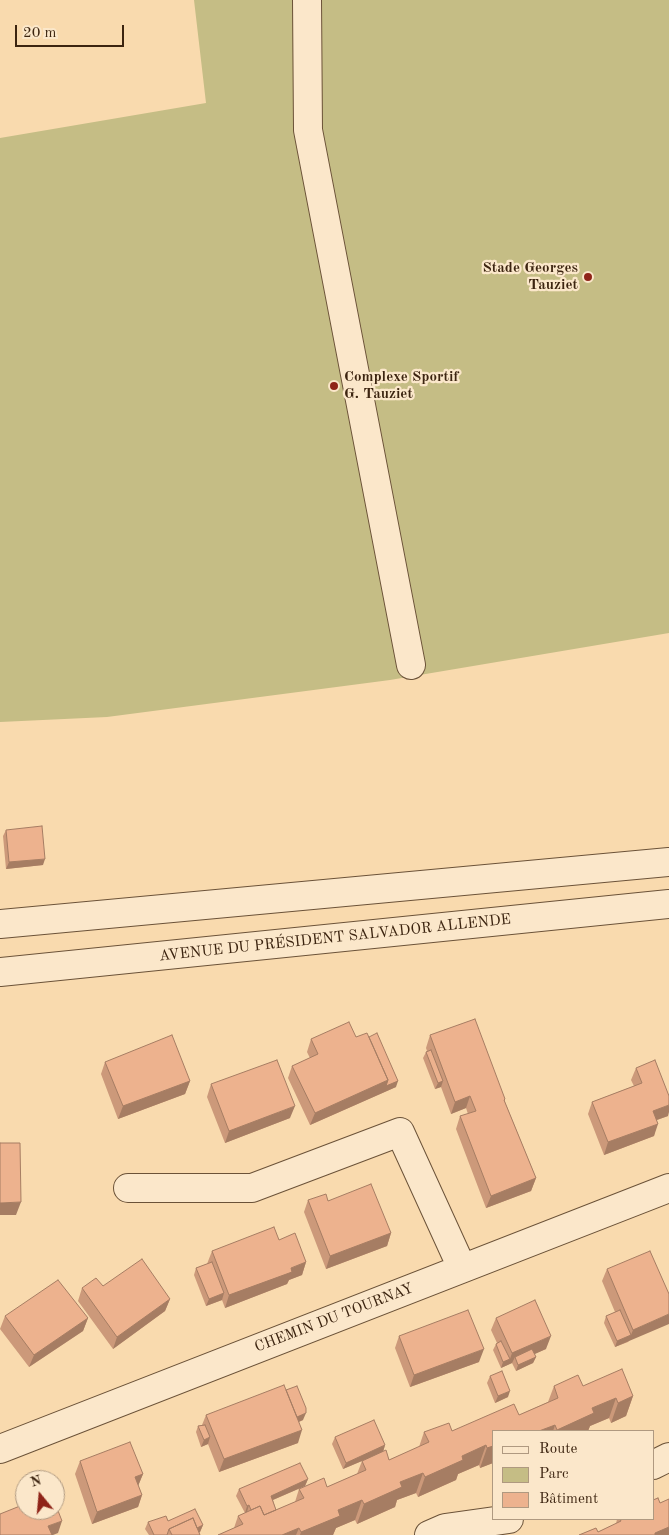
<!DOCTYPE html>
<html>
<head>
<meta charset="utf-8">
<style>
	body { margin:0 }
	#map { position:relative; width:669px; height:1535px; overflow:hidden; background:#f9daae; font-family:"Old Standard TT",serif }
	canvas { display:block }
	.legend { position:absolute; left:492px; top:1430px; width:162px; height:90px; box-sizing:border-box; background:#fbe7ca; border:1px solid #af9980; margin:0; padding:6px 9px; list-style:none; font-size:15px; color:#3c2410 }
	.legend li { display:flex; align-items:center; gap:10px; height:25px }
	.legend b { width:25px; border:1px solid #af9980 }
	.north { position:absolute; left:15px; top:1470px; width:50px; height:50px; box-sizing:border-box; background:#fbe7ca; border:1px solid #af9980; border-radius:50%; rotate:343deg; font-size:14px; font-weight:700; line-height:20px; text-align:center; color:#3c2410 }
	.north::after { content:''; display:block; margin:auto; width:18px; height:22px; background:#8f2418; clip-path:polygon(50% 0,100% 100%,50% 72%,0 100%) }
	.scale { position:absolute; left:15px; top:25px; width:109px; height:22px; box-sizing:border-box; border:2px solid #3c2410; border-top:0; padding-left:6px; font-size:15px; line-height:18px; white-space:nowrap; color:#3c2410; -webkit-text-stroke:4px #fbe7ca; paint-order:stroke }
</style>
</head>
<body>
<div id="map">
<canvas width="669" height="1535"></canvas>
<ul class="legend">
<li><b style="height:6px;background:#fbe7ca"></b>Route</li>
<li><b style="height:14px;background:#c5bd85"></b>Parc</li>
<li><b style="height:14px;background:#edb28e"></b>Bâtiment</li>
</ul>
<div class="north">N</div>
<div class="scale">20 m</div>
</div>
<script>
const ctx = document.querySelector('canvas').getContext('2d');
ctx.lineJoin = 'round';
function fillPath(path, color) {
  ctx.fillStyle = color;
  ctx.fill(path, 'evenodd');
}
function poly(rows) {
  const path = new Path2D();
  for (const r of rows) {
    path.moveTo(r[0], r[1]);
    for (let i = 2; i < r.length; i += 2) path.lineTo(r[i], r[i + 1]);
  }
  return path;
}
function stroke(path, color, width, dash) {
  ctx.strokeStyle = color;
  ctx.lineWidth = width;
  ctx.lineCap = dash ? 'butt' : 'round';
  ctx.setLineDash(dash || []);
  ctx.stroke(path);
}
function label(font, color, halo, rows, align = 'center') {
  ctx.font = font + ' "Old Standard TT",serif';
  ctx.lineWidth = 4.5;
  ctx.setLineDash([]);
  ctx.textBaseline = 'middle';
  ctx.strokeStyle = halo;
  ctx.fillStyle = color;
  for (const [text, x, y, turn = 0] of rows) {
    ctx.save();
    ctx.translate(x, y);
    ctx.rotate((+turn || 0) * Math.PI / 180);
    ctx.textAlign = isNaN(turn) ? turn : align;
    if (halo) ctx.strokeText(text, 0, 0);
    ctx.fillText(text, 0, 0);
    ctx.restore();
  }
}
const green = poly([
	[194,0,669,0,669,633,390,680,107,717,0,722,0,138,206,103]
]);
const minor = poly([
	[307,0,308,130,411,665],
	[0,924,669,862],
	[0,972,669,904],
	[128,1188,252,1188,400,1132,462,1268],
	[0,1449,669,1188],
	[653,1465,669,1457],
	[429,1535,445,1528,509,1519]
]);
const wall = poly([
	[6,830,43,865,6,869,3,836],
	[430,1035,505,1099,505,1102,536,1178,531,1191,486,1208,456,1129,460,1116,468,1114,466,1108,451,1114,441,1087,435,1089,423,1058,426,1052,427,1051,426,1048],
	[311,1039,396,1087,310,1125,288,1078,292,1066,310,1058,307,1052],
	[105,1062,190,1081,185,1094,118,1119,101,1074],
	[636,1068,668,1116,657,1120,654,1136,604,1155,588,1114,592,1102,634,1086,631,1080],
	[211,1084,290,1118,225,1143,207,1097],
	[308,1200,328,1201,391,1233,387,1246,326,1269,304,1212],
	[279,1240,306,1262,302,1275,289,1280,287,1284,225,1308,222,1300,206,1306,194,1275,196,1268,207,1264,212,1251],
	[607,1269,669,1294,628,1342,615,1347,604,1323,606,1316,615,1312,602,1281],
	[103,1286,170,1299,165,1311,113,1349,78,1301,82,1288],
	[5,1316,88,1318,83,1331,29,1367,0,1329],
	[496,1318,546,1349,534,1354,536,1357,533,1363,516,1371,512,1363,501,1368,493,1350,496,1344,497,1343,491,1330],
	[399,1336,479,1362,410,1387,395,1348],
	[490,1376,508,1397,495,1403,487,1383],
	[554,1386,583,1386,633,1396,626,1416,611,1423,609,1418,590,1426,588,1431,493,1431,493,1463,480,1468,479,1465,458,1474,456,1480,418,1497,416,1493,397,1500,395,1507,357,1524,355,1520,336,1528,333,1535,218,1535,234,1528,238,1516,245,1513,236,1496,239,1489,308,1479,305,1486,273,1500,276,1510,295,1502,299,1489,327,1487,357,1474,362,1461,343,1469,332,1444,335,1437,385,1445,383,1452,389,1460,419,1447,424,1432,452,1431,519,1415,548,1402],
	[286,1390,303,1420,299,1422,298,1443,219,1472,208,1444,201,1447,196,1432,198,1426,202,1425,206,1415],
	[80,1461,143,1474,138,1486,142,1495,138,1507,92,1524,75,1474],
	[658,1498,660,1503,669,1499,669,1535,579,1535,596,1528,598,1532,616,1524,617,1519,653,1519,653,1500],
	[168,1521,203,1525,200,1532,199,1533,200,1535,149,1535,145,1529,148,1522]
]);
const shadedWall = poly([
	[45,859,43,865,6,869,9,862],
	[388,1080,398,1081,396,1087,310,1125,315,1113],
	[190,1081,185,1094,118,1119,123,1106],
	[443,1081,441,1087,435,1089,438,1083],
	[470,1096,466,1108,451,1114,455,1102],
	[669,1105,669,1112,668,1116,648,1123,653,1111],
	[295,1106,290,1118,225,1143,229,1131],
	[658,1124,654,1136,604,1155,608,1142],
	[536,1178,531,1191,486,1208,491,1196],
	[21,1202,16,1215,0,1215,0,1203],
	[391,1233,387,1246,326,1269,330,1256],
	[306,1262,302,1275,289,1280,287,1284,225,1308,229,1295],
	[224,1293,222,1300,206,1306,209,1299],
	[170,1299,165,1311,113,1349,117,1337],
	[669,1314,669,1324,615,1347,617,1341,631,1335,633,1330],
	[88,1318,83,1331,29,1367,34,1355],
	[551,1336,546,1349,517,1362,515,1357,512,1363,501,1368,503,1362,510,1359,512,1353],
	[484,1349,479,1362,410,1387,414,1375],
	[536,1357,533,1363,516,1371,518,1365],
	[510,1391,508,1397,495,1403,498,1396],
	[633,1396,626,1416,611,1423,618,1403],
	[616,1398,609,1418,590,1426,588,1431,556,1431,557,1430,592,1408],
	[306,1413,303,1420,291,1425,293,1418],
	[555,1425,553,1431,539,1431],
	[302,1430,298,1443,219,1472,224,1459],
	[210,1437,208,1444,201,1447,204,1440],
	[385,1445,383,1452,343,1469,346,1463],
	[486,1445,479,1465,458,1474,456,1480,418,1497,425,1477,462,1456],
	[493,1446,493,1463,480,1468,487,1448],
	[423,1473,416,1493,397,1500,395,1507,357,1524,364,1504,400,1482],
	[143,1474,138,1486,135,1477],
	[308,1479,305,1486,268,1502,271,1496],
	[142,1495,138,1507,92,1524,97,1512],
	[362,1500,355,1520,336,1528,333,1535,300,1535,301,1532,338,1510],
	[249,1505,247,1512,245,1513,247,1506],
	[62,1521,58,1533,53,1535,45,1535,48,1526],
	[203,1525,200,1532,193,1535,181,1535],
	[669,1527,669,1535,654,1535,655,1533],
	[299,1528,296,1535,282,1535]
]);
const building = poly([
	[42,826,45,859,9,862,6,830,42,826],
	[475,1019,505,1099,504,1100,536,1178,491,1196,460,1116,476,1111,470,1096,455,1102,430,1035,475,1019],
	[349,1022,356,1037,367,1033,388,1080,315,1113,292,1066,318,1054,311,1039,349,1022],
	[377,1033,398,1081,386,1086,388,1080,369,1037,377,1033],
	[172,1035,190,1081,123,1106,105,1062,172,1035],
	[431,1050,443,1081,438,1083,426,1052,431,1050],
	[277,1060,295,1106,229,1131,211,1084,277,1060],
	[655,1060,669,1096,669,1105,653,1111,658,1124,608,1142,592,1102,642,1083,636,1068,655,1060],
	[0,1143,20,1143,21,1202,0,1203,0,1143],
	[371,1184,391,1233,330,1256,308,1200,326,1194,328,1201,371,1184],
	[274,1227,279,1240,295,1233,306,1262,291,1268,292,1272,229,1295,212,1251,274,1227],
	[650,1251,669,1294,669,1314,633,1330,607,1269,650,1251],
	[142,1259,170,1299,117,1337,82,1288,96,1278,103,1286,142,1259],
	[212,1262,224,1293,209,1299,196,1268,212,1262],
	[58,1280,88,1318,34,1355,5,1316,58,1280],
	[535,1300,551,1336,512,1353,496,1318,535,1300],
	[468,1310,484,1349,414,1375,399,1336,468,1310],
	[620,1310,631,1335,617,1341,606,1316,620,1310],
	[501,1341,510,1359,503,1362,496,1344,501,1341],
	[532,1349,536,1357,518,1365,515,1357,532,1349],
	[622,1369,633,1396,618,1403,616,1398,592,1408,594,1413,557,1430,555,1425,539,1431,493,1431,493,1446,487,1448,486,1445,462,1456,463,1460,425,1477,423,1473,400,1482,402,1487,364,1504,362,1500,338,1510,340,1516,301,1532,299,1528,282,1535,218,1535,243,1524,238,1516,260,1506,264,1515,304,1498,299,1489,324,1478,327,1487,366,1470,362,1461,386,1450,389,1460,429,1442,424,1432,449,1423,452,1431,514,1404,519,1415,558,1398,554,1386,578,1375,583,1386,622,1369],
	[502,1371,510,1391,498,1396,490,1376,502,1371],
	[284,1385,302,1430,224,1459,206,1415,284,1385],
	[297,1386,306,1408,306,1413,297,1417,286,1390,297,1386],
	[374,1420,385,1445,346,1463,335,1437,374,1420],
	[205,1425,210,1437,204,1440,198,1426,205,1425],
	[130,1442,143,1474,135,1477,142,1495,97,1512,80,1461,130,1442],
	[300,1463,308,1479,271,1496,276,1510,264,1515,260,1506,251,1510,249,1505,247,1506,239,1489,300,1463],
	[658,1498,660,1503,669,1499,669,1527,655,1533,655,1535,579,1535,596,1528,598,1532,621,1521,620,1519,653,1519,653,1500,658,1498],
	[55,1503,62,1521,48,1526,52,1535,0,1535,0,1514,25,1504,25,1510,55,1510,55,1503],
	[195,1509,203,1525,197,1528,193,1518,169,1529,167,1535,154,1535,148,1522,166,1516,168,1521,195,1509],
	[193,1518,200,1535,172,1535,169,1529,193,1518]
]);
const markers = [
	[588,277,5,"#8f2418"],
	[334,386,5,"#8f2418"]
];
const poiNames = [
	["Stade Georges",578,268],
	["Tauziet",578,285],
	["Complexe Sportif",344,377,"left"],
	["G. Tauziet",344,394,"left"]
];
const streetNames = [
	["AVENUE DU PRÉSIDENT SALVADOR ALLENDE",335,938,-6],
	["CHEMIN DU TOURNAY",334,1318,-21]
];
fillPath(green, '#c5bd85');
stroke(minor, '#6b5238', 30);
stroke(minor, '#fbe7ca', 28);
fillPath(wall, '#cc997a');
fillPath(shadedWall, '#a67d63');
fillPath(building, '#edb28e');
stroke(building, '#a67d63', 1);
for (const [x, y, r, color] of markers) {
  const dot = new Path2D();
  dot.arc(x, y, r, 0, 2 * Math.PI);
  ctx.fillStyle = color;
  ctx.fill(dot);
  stroke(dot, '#fbe7ca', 2);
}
label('bold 15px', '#3c2410', '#fbe7ca', poiNames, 'right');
label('15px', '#3c2410', '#fbe7ca', streetNames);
</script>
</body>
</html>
